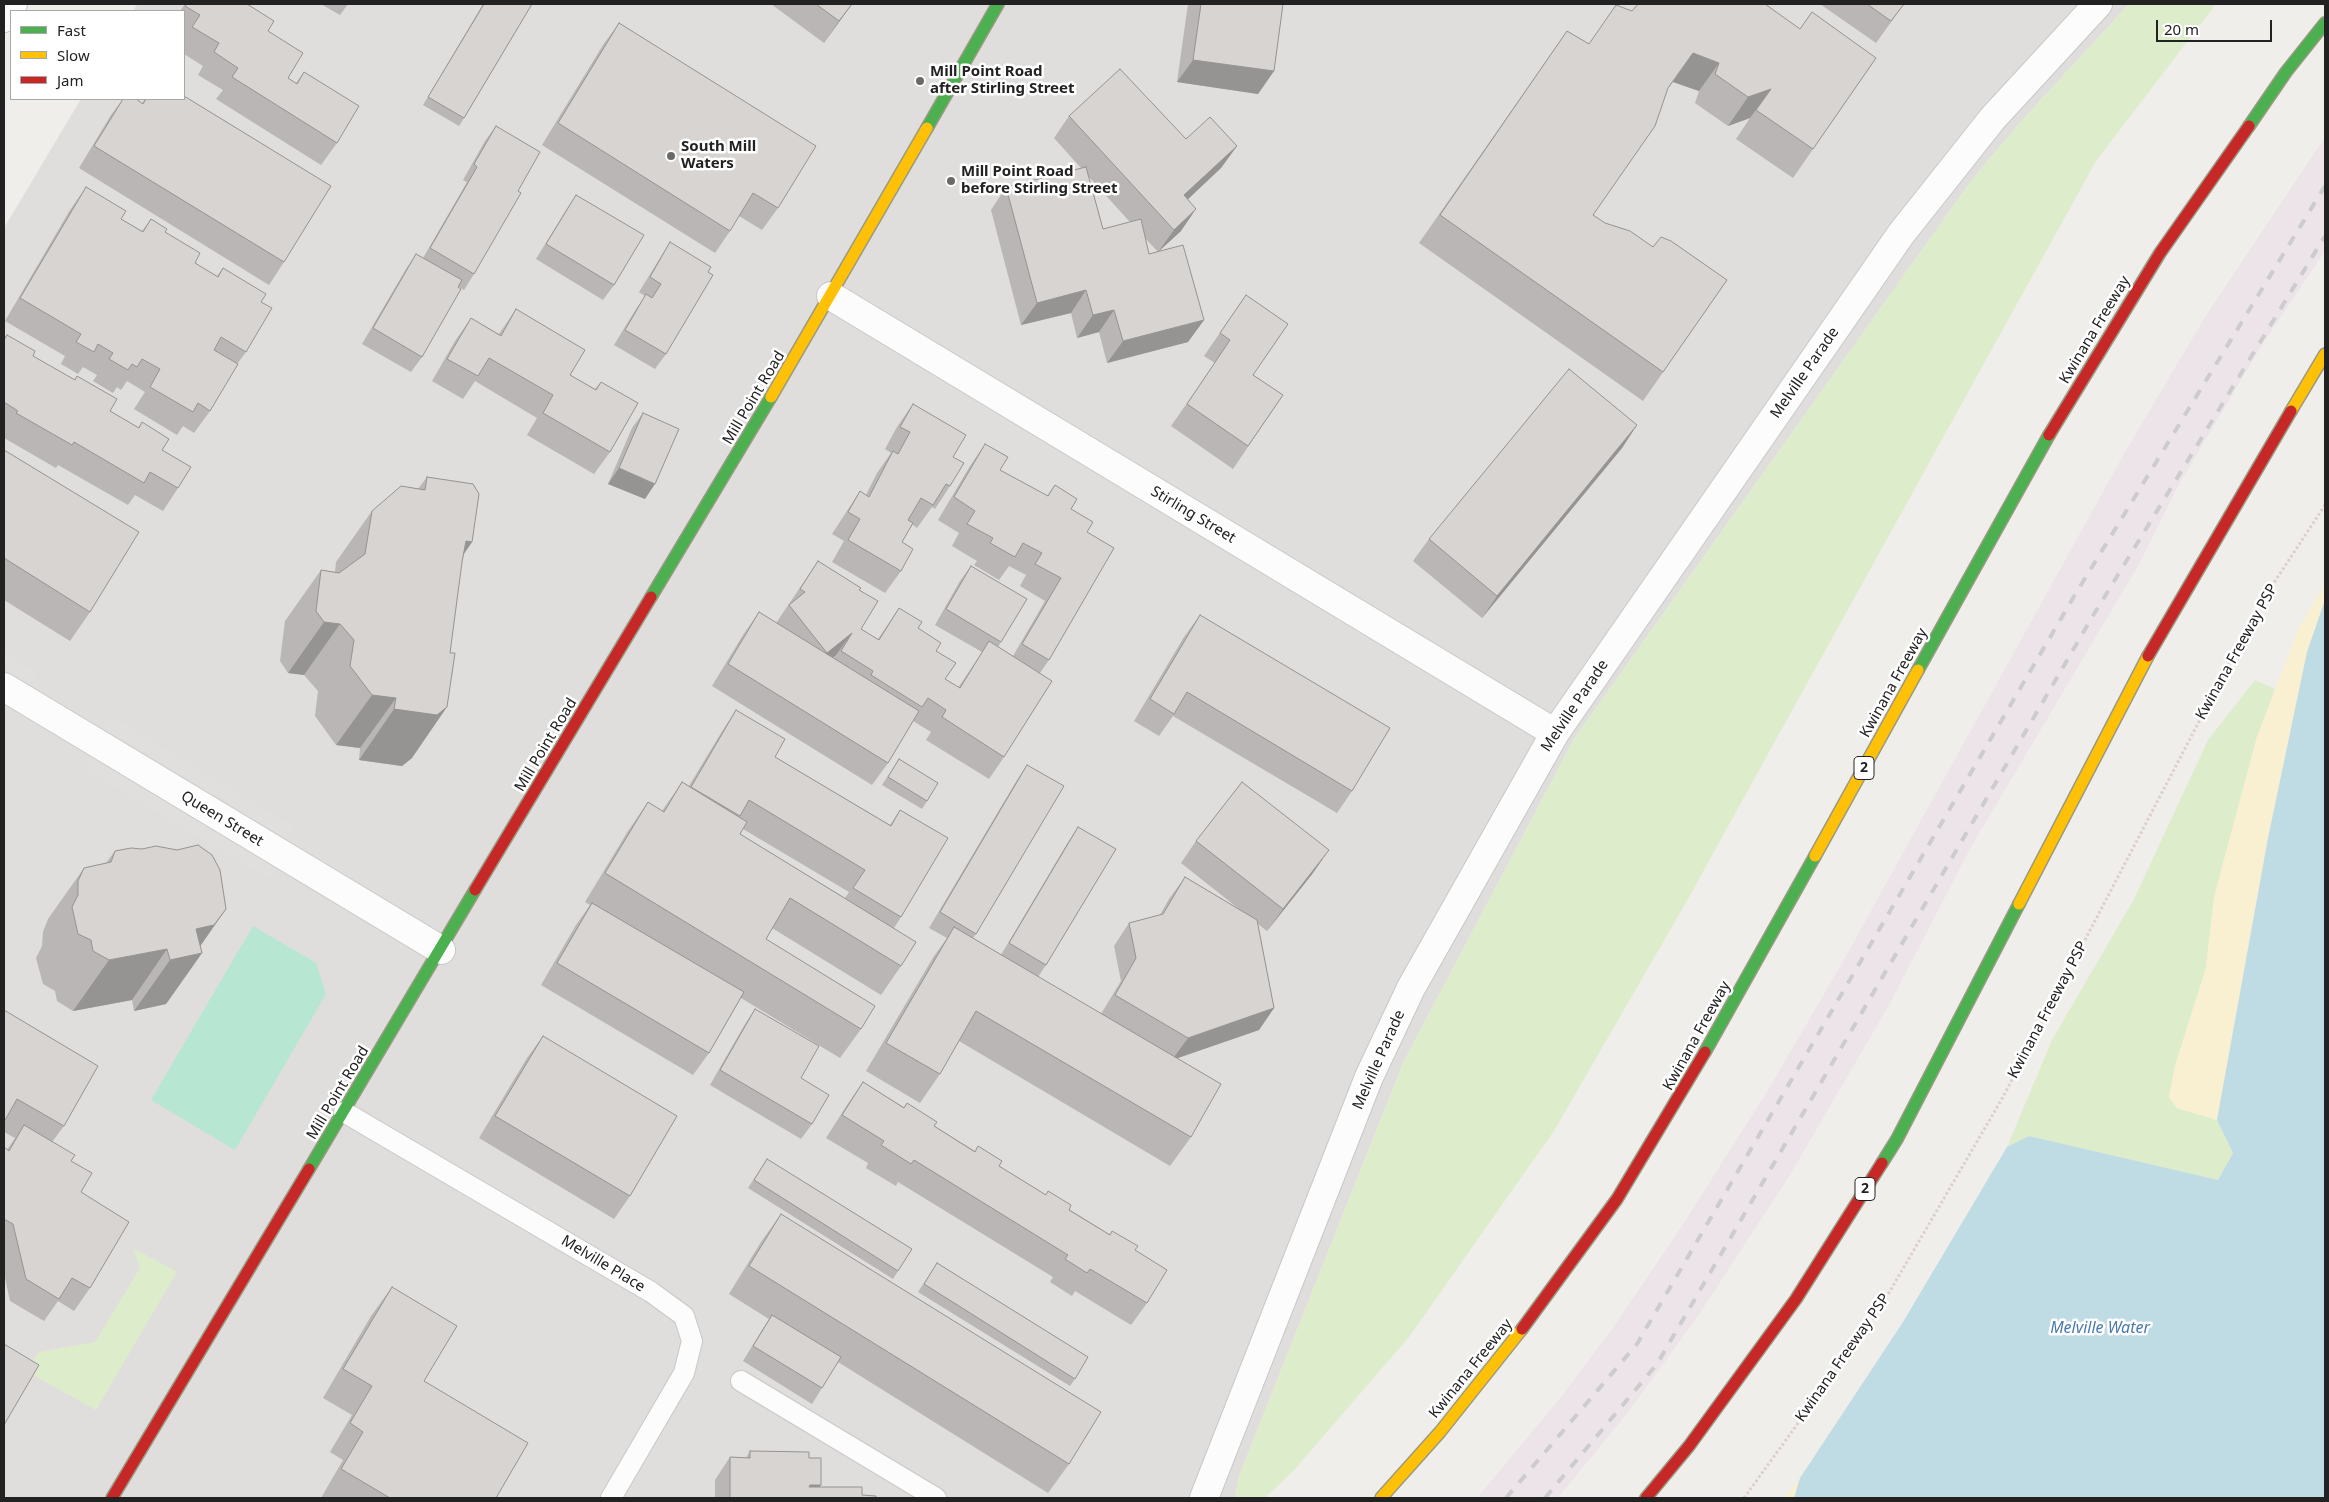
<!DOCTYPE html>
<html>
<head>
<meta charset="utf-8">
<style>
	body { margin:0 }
	#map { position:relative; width:2329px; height:1502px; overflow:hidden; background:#f0eeeb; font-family:"Noto Sans",sans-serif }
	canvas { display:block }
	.frame { position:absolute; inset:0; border:5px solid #222; pointer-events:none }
	.legend { position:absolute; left:10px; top:10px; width:175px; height:90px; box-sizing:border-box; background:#fff; border:1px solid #a7a7a7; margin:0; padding:6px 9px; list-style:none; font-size:15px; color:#222 }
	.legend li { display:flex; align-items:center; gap:10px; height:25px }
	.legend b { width:25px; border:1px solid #a7a7a7 }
	.scale { position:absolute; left:2156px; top:20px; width:116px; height:22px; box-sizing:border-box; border:2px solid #222; border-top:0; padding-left:6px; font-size:15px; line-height:18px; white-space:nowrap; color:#222; -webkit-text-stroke:4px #fff; paint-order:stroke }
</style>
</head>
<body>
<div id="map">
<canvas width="2329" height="1502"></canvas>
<div class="frame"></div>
<ul class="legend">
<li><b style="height:6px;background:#4caf50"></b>Fast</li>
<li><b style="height:6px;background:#ffc107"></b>Slow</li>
<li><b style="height:6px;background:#c62828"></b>Jam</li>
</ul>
<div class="scale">20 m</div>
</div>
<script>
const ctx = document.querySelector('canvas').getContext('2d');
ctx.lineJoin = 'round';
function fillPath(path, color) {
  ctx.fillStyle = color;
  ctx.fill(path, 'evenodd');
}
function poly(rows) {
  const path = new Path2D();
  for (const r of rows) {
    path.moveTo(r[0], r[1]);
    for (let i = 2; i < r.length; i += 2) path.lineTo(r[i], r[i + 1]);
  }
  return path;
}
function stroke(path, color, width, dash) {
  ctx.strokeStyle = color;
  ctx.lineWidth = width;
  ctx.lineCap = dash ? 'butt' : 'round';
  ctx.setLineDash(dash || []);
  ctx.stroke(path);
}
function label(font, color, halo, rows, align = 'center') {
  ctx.font = font + ' "Noto Sans",sans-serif';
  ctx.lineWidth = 5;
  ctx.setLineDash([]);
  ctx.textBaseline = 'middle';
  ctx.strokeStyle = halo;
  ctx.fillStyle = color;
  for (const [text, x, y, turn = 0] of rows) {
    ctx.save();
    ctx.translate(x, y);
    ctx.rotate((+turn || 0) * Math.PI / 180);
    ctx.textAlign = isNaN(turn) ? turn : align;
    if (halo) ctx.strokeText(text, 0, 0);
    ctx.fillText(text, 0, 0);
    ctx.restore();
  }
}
const residential = poly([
	[137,4,2129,4,2017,126,1971,181,1574,739,1404,1061,1239,1476,1235,1498,4,1498,4,228,81,99,184,99,184,11,133,11]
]);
const industrial = poly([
	[2325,137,2325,251,2260,348,2177,488,2138,566,1971,847,1889,1005,1790,1175,1698,1316,1629,1411,1558,1498,1477,1498,1561,1397,1614,1326,1680,1229,1768,1090,1842,963,2125,452,2205,317]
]);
const grass = poly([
	[2129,4,2216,4,2096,161,1684,906,1554,1131,1409,1337,1295,1469,1265,1498,1235,1498,1239,1476,1404,1061,1574,739,1971,181,2017,126],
	[2255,680,2275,689,2257,737,2214,897,2206,968,2175,1066,2169,1097,2177,1108,2217,1120,2233,1153,2218,1180,2029,1136,2007,1147,2052,1040,2134,899,2208,740],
	[133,1248,177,1272,96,1410,26,1371,39,1352,95,1342,140,1268]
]);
const sand = poly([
	[2325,585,2325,600,2307,652,2268,838,2217,1120,2177,1108,2169,1097,2175,1066,2206,968,2214,897,2257,737,2299,628],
	[1800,1478,1794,1498,1784,1498]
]);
const pitch = poly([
	[253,926,316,963,326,994,235,1150,151,1100]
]);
const parking = poly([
	[4,653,37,673,30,685,4,669],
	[110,715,295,827,288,839,103,727],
	[90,757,276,868,269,879,83,768]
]);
const water = poly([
	[2325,600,2325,1498,1794,1498,1800,1478,1903,1322,2007,1147,2029,1136,2218,1180,2233,1153,2217,1120,2268,838,2307,652]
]);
const path = poly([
	[1744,1498,1876,1315,2003,1097,2262,601,2325,505]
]);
const lane = poly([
	[344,1112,651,1292,684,1316,692,1341,684,1373,611,1498],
	[741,1381,936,1498]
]);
const street = poly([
	[4,18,13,4],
	[831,296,1555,733],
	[4,687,441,950],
	[1204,1498,1369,1077,1411,988,1555,733,1901,234,1993,118,2098,4]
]);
const fast = poly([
	[2249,126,2286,72,2325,23],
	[927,128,998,4],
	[651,597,771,397],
	[1918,670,2049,435],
	[1705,1052,1815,856],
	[1882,1163,1897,1139,2019,904],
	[309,1169,475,890]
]);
const slow = poly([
	[771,397,927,128],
	[2291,411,2325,354],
	[1815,856,1918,670],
	[2019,904,2148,656],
	[1381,1498,1440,1432,1522,1329]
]);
const jam = poly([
	[2049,435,2160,253,2249,126],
	[2148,656,2291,411],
	[475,890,651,597],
	[1522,1329,1617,1199,1705,1052],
	[112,1498,309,1169],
	[1646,1498,1689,1446,1796,1299,1882,1163]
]);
const rail = poly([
	[1506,1498,1637,1344,2073,598,2325,186],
	[1545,1498,1657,1364,2094,614,2325,236]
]);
const wall = poly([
	[185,4,247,4,268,31,288,78,296,83,304,72,337,143,321,165,216,99,223,90,198,75,203,66,184,54,184,38,185,37,184,36,184,11,180,11],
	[321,4,348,4,340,15],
	[483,4,532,4,464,118,459,126,423,105],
	[771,4,852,4,824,43],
	[1188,4,1283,4,1274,71,1258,94,1177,82],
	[1820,4,1904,4,1876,43],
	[1632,11,1800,29,1876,58,1793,178,1736,139,1750,118,1728,126,1695,103,1699,91,1673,82,1668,88,1593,215,1605,223,1653,247,1727,280,1643,401,1419,243,1567,31,1589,44],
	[619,23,778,208,762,230,739,216,730,231,715,253,542,145,603,45],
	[123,99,136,99,142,103,145,99,184,99,284,262,269,285,79,168,111,115],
	[1069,116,1186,139,1237,146,1221,168,1188,199,1181,231,1159,251,1204,320,1188,342,1107,363,1099,332,1077,338,1071,313,1021,325,991,210,1006,187,1081,168,1054,138],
	[1089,177,1130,222,1103,229],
	[1145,238,1158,252,1149,254],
	[496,126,518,191,474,274,464,290,459,287,422,357,411,372,362,344,406,269,416,254,423,258,467,182,463,180,485,141],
	[86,187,121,219,142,231,151,219,165,232,195,263,217,276,223,268,261,302,246,352,237,364,210,411,194,433,183,426,177,435,134,409,145,392,127,381,121,390,117,387,113,393,93,381,97,375,83,367,78,374,61,364,65,356,5,321,70,210],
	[576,195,614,285,603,300,536,259,566,210],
	[670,242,708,272,666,354,655,369,614,345,636,309,645,296,639,292,660,258],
	[1246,295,1253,375,1283,395,1233,469,1171,426,1215,363,1204,356],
	[516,309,570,375,595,389,601,382,610,452,594,474,527,435,537,418,475,381,463,399,432,381,455,341,471,318,499,334],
	[7,335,33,356,75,380,77,376,110,411,138,428,142,422,162,450,178,488,163,511,135,495,128,505,58,465,56,468,4,438,4,339],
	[913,404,953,457,950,486,935,509,932,507,917,528,912,524,902,542,901,571,885,593,832,562,844,541,832,534,845,514,860,491,866,495,877,473,891,453,885,449,897,427],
	[643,413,645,499,608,484,632,428],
	[1637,425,1622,448,1482,618,1413,561,1429,539],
	[985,444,1000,470,1047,496,1055,485,1087,532,1049,660,1040,673,1004,757,989,779,926,740,931,732,913,721,888,763,872,785,712,686,743,635,759,612,776,623,818,561,859,590,861,629,878,639,899,608,918,628,936,651,945,679,958,688,982,652,935,625,960,581,971,566,1001,642,998,647,1013,656,1045,601,1020,586,1026,575,1009,566,999,580,974,565,977,561,952,546,959,533,938,520,970,466],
	[4,450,90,612,70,641,4,600],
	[427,477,472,542,463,555,412,758,402,766,359,760,360,748,336,745,315,716,318,691,304,675,288,673,280,661,285,621,321,570,335,572,336,562,372,511,418,489],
	[1200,615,1352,791,1337,813,1173,716,1159,736,1134,721,1184,637],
	[736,710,775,757,890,825,900,810,901,917,894,928,901,966,881,995,772,928,766,939,861,1029,840,1058,741,998,709,1053,693,1075,541,985,576,925,590,905,585,902,628,831,648,802,662,811,682,782,689,786,721,733],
	[743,829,849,892,845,898,740,834],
	[899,759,927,801,922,809,882,785],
	[1027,765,976,934,973,938,1001,955,1068,842,1078,827,1046,965,1038,977,1101,1014,1121,981,1114,946,1129,923,1160,915,1169,899,1185,877,1239,909,1181,863,1196,841,1313,873,1267,931,1258,924,1274,1008,1259,1030,1178,1058,1191,1137,1170,1166,959,1041,940,1074,920,1103,866,1071,934,956,947,938,929,928,1017,780],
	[115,851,226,909,200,946,202,953,166,1004,134,1011,132,1000,73,1011,57,1001,55,991,43,984,36,958,42,946,43,932,48,919,84,868,106,863],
	[755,1009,801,1078,812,1124,801,1139,710,1085,745,1024],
	[4,1010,64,1126,52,1142,71,1161,81,1192,90,1288,74,1311,58,1301,44,1321,10,1301,4,1273,4,1147,7,1150,15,1138,4,1132],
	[543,1036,630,1196,614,1219,479,1138,527,1058],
	[863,1082,975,1151,978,1146,999,1166,1135,1250,1147,1303,1131,1325,1075,1291,1072,1296,1050,1282,1053,1277,898,1182,896,1186,866,1168,868,1163,826,1138,847,1105],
	[767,1159,898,1271,893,1279,748,1188],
	[781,1214,1069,1464,1048,1493,838,1362,822,1388,812,1404,743,1361,762,1330,769,1319,729,1294,761,1242],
	[937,1263,1075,1379,1070,1386,918,1292],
	[392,1287,424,1381,496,1498,321,1498,343,1460,330,1452,352,1415,323,1398,371,1316],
	[750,1451,809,1458,820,1487,876,1498,715,1498,715,1480,730,1457,746,1458]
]);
const shadedWall = poly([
	[852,4,824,43,839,21],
	[1693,53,1719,63,1699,91,1673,82],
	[1193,60,1274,71,1258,94,1177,82],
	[1771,89,1750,118,1728,126,1748,97],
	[1237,146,1221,168,1168,218,1184,195],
	[1196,209,1181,231,1158,252,1174,230],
	[1086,290,1071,313,1021,325,1037,303],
	[1114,310,1099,332,1077,338,1093,315],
	[1204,320,1188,342,1107,363,1123,341],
	[1637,425,1622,448,1482,618,1497,596],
	[619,468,655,484,645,499,608,484],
	[466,541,472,542,437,593],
	[324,622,340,624,304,675,288,673],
	[852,633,836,655,811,675,827,653],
	[372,695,396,698,360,748,336,745],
	[447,707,412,758,402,766,359,760,394,709],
	[1329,850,1313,873,1267,931,1283,909],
	[226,909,194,955,202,953,166,1004,134,1011,170,960,196,929],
	[167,949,132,1000,73,1011,109,960],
	[1274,1008,1259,1030,1172,1060,1188,1038],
	[810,1485,821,1485,812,1498,800,1498]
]);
const building = poly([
	[187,4,247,4,274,21,268,31,303,53,288,78,297,84,304,72,359,106,337,143,232,77,238,68,214,52,219,43,192,27,200,15,185,6,187,4],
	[484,4,532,4,464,118,428,97,484,4],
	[816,4,852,4,839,21,816,4],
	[1201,4,1283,4,1274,71,1193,60,1201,4],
	[1638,4,1765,4,1800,29,1812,12,1876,58,1813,149,1756,110,1771,89,1748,97,1715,74,1719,63,1693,53,1668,88,1655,126,1593,215,1605,223,1630,231,1653,247,1661,237,1671,241,1727,280,1663,372,1440,215,1567,31,1589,44,1616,5,1632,11,1638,4],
	[1867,4,1904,4,1891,21,1867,4],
	[619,23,816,146,778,208,753,193,730,231,558,123,619,23],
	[1120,69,1186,139,1210,117,1237,146,1184,195,1196,209,1174,230,1069,116,1120,69],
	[184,96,331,186,284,262,94,146,123,99,136,99,143,104,146,99,184,99,184,96],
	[496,126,540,152,518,191,521,193,474,274,430,248,477,167,474,164,496,126],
	[1086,167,1103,229,1141,219,1149,254,1183,245,1204,320,1123,341,1114,310,1093,315,1086,290,1037,303,1006,187,1086,167],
	[86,187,126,211,121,219,143,232,151,219,167,229,165,232,200,253,195,263,218,277,223,268,266,294,261,302,272,308,246,352,221,337,214,350,238,364,210,411,198,403,193,412,150,387,160,369,142,359,137,367,132,364,128,370,109,359,113,353,98,344,94,352,76,342,81,334,20,298,86,187],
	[576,195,644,235,614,285,546,244,576,195],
	[670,242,711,267,708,272,713,275,666,354,625,330,646,294,652,298,661,284,650,277,670,242],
	[416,254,462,280,458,287,461,289,422,357,373,328,416,254],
	[1246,295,1288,324,1253,375,1283,395,1248,446,1187,404,1230,340,1220,333,1246,295],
	[516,309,585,350,570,375,596,390,601,382,638,403,610,452,543,413,553,395,489,358,478,376,447,359,471,318,501,336,516,309],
	[7,335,35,351,33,356,75,380,77,376,117,399,110,411,139,428,142,422,169,439,162,450,191,467,178,488,150,472,144,483,74,442,72,445,16,413,18,411,4,402,4,340,7,335],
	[1569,369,1637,425,1497,596,1429,539,1569,369],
	[913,404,966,435,953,457,964,463,950,486,946,484,933,505,921,498,908,520,913,523,902,542,913,549,901,571,848,540,860,519,848,512,860,491,869,497,893,451,898,454,910,432,900,427,913,404],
	[643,413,679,429,655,484,619,468,643,413],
	[985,444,1008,457,1000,470,1048,496,1055,485,1077,499,1071,509,1093,522,1087,532,1114,548,1049,660,1022,644,1061,578,1035,564,1042,553,1023,543,1015,557,990,543,993,538,967,524,975,511,954,497,985,444],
	[4,450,139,532,90,612,4,558,4,450],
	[427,477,473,484,479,494,472,542,466,541,462,562,450,653,455,653,447,707,437,715,394,709,396,698,372,695,350,666,354,640,340,624,324,622,316,611,321,570,339,573,365,554,372,511,401,486,425,490,427,477],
	[818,561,861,588,859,590,878,601,861,629,879,640,899,608,922,622,918,628,941,643,936,651,956,663,945,679,960,688,989,641,1052,681,1004,757,942,717,946,710,928,698,922,707,871,675,873,671,841,651,852,633,827,653,789,605,805,592,800,589,818,561],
	[971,566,1027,599,1001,642,946,609,971,566],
	[759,612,919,711,888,763,728,664,759,612],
	[1200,615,1390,728,1352,791,1187,692,1174,714,1150,699,1200,615],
	[736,710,785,739,775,757,891,826,900,810,948,838,901,917,853,888,865,870,749,800,740,816,691,787,736,710],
	[899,759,938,783,927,801,888,777,899,759],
	[1027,765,1064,786,976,934,940,912,1027,765],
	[682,782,747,822,740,834,916,942,901,966,790,898,766,939,875,1006,861,1029,605,873,648,802,664,812,682,782],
	[1242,782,1329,850,1283,909,1196,841,1242,782],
	[1078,827,1116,849,1046,965,1009,943,1078,827],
	[198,845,212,855,220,870,226,909,214,925,196,929,202,953,170,960,167,949,109,960,93,951,91,940,78,934,72,907,78,895,78,881,84,868,111,862,115,851,131,848,142,849,156,846,177,850,198,845],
	[1185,877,1257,920,1274,1008,1188,1038,1115,995,1136,958,1129,923,1163,914,1185,877],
	[592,903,744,992,709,1053,557,963,592,903],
	[954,927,1221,1084,1191,1137,976,1011,940,1074,886,1043,954,927],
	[755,1009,819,1046,801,1078,829,1095,812,1124,720,1070,755,1009],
	[4,1010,98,1066,64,1126,17,1099,4,1122,4,1010],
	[543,1036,677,1116,630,1196,495,1116,543,1036],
	[863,1082,904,1108,907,1103,937,1122,934,1126,975,1152,978,1146,1002,1161,999,1166,1046,1195,1048,1191,1071,1205,1069,1210,1110,1235,1112,1231,1138,1246,1135,1250,1167,1270,1147,1303,1090,1269,1087,1273,1065,1259,1068,1255,914,1160,911,1164,881,1145,884,1141,842,1115,863,1082],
	[24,1125,75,1155,71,1161,92,1173,81,1192,129,1222,90,1288,72,1278,59,1299,26,1279,13,1224,4,1219,4,1147,9,1151,24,1125],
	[767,1159,912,1249,898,1271,754,1180,767,1159],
	[781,1214,1101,1412,1069,1464,749,1266,781,1214],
	[937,1263,1088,1357,1075,1379,924,1284,937,1263],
	[392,1287,457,1326,424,1381,528,1443,496,1498,390,1498,341,1469,363,1432,350,1423,372,1386,343,1369,392,1287],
	[772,1315,841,1357,822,1388,753,1346,772,1315],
	[4,1344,39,1365,4,1425,4,1344],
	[750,1451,809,1452,809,1458,821,1458,821,1485,810,1485,809,1487,862,1487,862,1495,876,1496,876,1498,730,1498,730,1457,750,1458,750,1451]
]);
const markers = [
	[920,81,5,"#6a6968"],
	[671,156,5,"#6a6968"],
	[951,181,5,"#6a6968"]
];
const shields = [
	[1864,768,20],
	[1865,1189,20]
];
const shieldNames = [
	["2",1864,768],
	["2",1865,1189]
];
const poiNames = [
	["Mill Point Road",930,72],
	["after Stirling Street",930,89],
	["South Mill",681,147],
	["Waters",681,164],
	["Mill Point Road",961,172],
	["before Stirling Street",961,189]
];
const streetNames = [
	["Kwinana Freeway",2095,330,-59],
	["Melville Parade",1805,373,-55],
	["Mill Point Road",754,398,-59],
	["Stirling Street",1193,515,31],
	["Kwinana Freeway PSP",2237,652,-61],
	["Kwinana Freeway",1894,683,-61],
	["Melville Parade",1575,706,-56],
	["Mill Point Road",546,745,-59],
	["Queen Street",222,819,31],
	["Kwinana Freeway PSP",2048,1010,-62],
	["Kwinana Freeway",1697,1036,-61],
	["Melville Parade",1379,1060,-66],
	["Mill Point Road",338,1093,-59],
	["Melville Place",603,1264,31],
	["Kwinana Freeway PSP",1843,1358,-55],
	["Kwinana Freeway",1471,1369,-51]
];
const waterNames = [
	["Melville Water",2100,1328]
];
fillPath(residential, '#dfdedc');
fillPath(industrial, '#ede4e9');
fillPath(grass, '#ddeccb');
fillPath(sand, '#f8f0d0');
fillPath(pitch, '#b7e6d2');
fillPath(parking, '#e0dfde');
fillPath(water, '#bfdbe3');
stroke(lane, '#c9c8c7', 22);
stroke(street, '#c9c8c7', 30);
stroke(fast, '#999a82', 14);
stroke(slow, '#999a82', 14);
stroke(jam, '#999a82', 14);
stroke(path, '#dccecd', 3, [2.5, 2.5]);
stroke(lane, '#fdfcfc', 20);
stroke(street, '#fdfcfc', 28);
stroke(fast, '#4caf50', 11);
stroke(slow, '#ffc107', 11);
stroke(jam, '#c62828', 11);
stroke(rail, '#ccc', 4, [10, 10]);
fillPath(wall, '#b9b6b5');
fillPath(shadedWall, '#969493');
fillPath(building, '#d7d4d2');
stroke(building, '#969493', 1);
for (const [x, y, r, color] of markers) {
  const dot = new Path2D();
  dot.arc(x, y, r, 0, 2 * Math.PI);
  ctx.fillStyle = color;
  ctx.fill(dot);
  stroke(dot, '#fff', 2);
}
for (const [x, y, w] of shields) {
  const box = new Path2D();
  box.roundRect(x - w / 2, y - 11.5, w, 23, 4);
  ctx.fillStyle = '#fff';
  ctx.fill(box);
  stroke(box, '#222', 1);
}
label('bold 14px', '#222', null, shieldNames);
label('bold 15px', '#222', '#fff', poiNames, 'left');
label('15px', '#222', '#fff', streetNames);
label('italic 16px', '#4a7aab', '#fff', waterNames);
</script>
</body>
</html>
